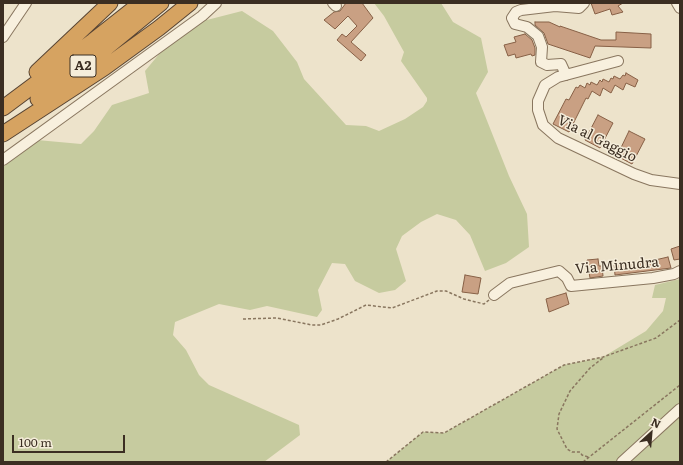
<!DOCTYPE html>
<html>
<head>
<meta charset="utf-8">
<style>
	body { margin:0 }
	#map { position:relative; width:683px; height:465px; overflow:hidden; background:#ede3cb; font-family:Literata,serif }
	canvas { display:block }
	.frame { position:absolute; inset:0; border:4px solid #3b2e22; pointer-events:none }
	.north { position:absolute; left:631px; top:413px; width:40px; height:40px; -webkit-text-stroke:3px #f5edda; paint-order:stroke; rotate:26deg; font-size:11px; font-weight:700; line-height:16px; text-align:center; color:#3b2e22 }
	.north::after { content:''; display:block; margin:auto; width:14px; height:18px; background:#3b2e22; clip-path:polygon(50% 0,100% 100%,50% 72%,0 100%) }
	.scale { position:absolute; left:12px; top:435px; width:113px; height:18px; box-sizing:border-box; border:2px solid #3b2e22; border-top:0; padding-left:5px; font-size:12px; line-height:14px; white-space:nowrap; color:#3b2e22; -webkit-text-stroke:3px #f5edda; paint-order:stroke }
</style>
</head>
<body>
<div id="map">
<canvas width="683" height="465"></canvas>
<div class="frame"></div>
<div class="north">N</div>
<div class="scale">100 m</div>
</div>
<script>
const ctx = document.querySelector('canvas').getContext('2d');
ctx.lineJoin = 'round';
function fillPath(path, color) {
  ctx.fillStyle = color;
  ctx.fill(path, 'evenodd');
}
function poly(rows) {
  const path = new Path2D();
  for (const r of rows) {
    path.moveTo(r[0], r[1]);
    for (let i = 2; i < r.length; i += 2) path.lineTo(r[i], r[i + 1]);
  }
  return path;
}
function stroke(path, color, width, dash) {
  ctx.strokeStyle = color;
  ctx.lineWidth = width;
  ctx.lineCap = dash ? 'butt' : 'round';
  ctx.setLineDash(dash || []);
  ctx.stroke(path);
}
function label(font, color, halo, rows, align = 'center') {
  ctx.font = font + ' Literata,serif';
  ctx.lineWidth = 3;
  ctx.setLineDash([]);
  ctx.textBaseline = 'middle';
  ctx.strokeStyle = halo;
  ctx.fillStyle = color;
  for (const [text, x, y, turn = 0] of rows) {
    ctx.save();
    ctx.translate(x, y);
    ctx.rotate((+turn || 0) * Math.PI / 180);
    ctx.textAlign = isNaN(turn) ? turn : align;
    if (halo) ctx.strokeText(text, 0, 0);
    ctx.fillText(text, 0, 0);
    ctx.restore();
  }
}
const green = poly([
	[374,3,441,3,453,22,481,38,488,72,476,93,509,176,527,214,529,247,506,263,485,271,470,235,456,220,437,214,421,222,402,236,396,249,406,281,395,290,379,293,355,281,345,264,332,263,318,290,322,310,317,317,267,306,250,310,219,304,175,322,173,335,186,350,199,375,209,385,299,425,300,435,264,462,3,462,3,167,37,140,81,144,94,131,112,105,149,93,145,71,160,53,199,22,242,11,273,31,297,62,304,79,346,125,366,126,379,131,405,119,423,107,427,101,427,98,401,61,404,52,384,16],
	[680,279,680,462,386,462,423,432,444,433,564,365,603,357,646,331,663,311,666,298,652,298,655,285]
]);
const building = poly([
	[346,3,362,3,373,18,351,42,366,55,361,61,337,40,342,34,346,37,357,26,348,16,335,29,324,20,334,12,340,11,346,3],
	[591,3,623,3,618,6,623,12,612,15,610,9,595,14,591,3],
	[535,22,549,22,560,27,560,26,601,40,616,40,616,32,651,34,651,48,595,46,590,58,548,44,544,33,535,25,535,22],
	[525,34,532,40,535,48,535,55,532,56,531,54,516,58,515,54,508,56,504,45,516,42,514,37,525,34],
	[626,73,638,80,635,87,626,83,623,90,615,85,611,93,603,88,600,96,592,91,588,99,586,98,569,132,553,124,566,99,569,100,576,87,578,88,580,85,585,88,587,83,590,85,591,82,597,85,600,80,602,82,603,79,609,82,611,78,613,79,614,76,620,79,623,75,625,76,626,73],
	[598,115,613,123,600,148,585,140,598,115],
	[629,131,645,139,632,164,617,156,629,131],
	[680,246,680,259,674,260,671,249,680,246],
	[668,257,671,268,615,275,614,264,642,263,668,257],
	[598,259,599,266,602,266,603,276,590,278,587,260,598,259],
	[465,275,481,278,478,294,462,292,465,275],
	[566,293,569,304,549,312,546,299,566,293]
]);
const path = poly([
	[243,319,277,318,312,325,321,325,338,319,366,305,392,308,437,291,446,291,464,299,484,304,489,300],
	[588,457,582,455,580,452,572,452,567,449,557,429,559,414,570,391,590,368,603,358],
	[386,462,423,432,444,433,564,365,603,357,656,338,680,320],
	[583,462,680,385]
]);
const minor = poly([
	[333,3,336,6],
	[677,3,680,8],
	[3,37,26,3],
	[618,61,558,77,545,85,538,101,538,110,543,125,558,138,634,174,651,180,680,184],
	[566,75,561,64,547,65,541,62,542,47,538,36,527,27,515,24,512,18,516,12,521,10,555,6,579,8,584,3],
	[3,160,202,16,216,3],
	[494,295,510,283,559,271,567,278,571,286,653,278,674,274,680,271],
	[622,462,680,409]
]);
const highway = poly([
	[37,72,110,3],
	[38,99,100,53,161,3],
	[3,108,93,41,141,3],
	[3,134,104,68,159,28,190,3]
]);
const shields = [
	[83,66,26]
];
const shieldNames = [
	["A2",83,66]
];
const streetNames = [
	["Via al Gaggio",597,139,27],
	["Via Minudra",617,266,-5]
];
fillPath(green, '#c6cb9f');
fillPath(building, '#c9a083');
stroke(building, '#876046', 1);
stroke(minor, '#89765f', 12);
stroke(highway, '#584433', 17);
stroke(path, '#89765f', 1.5, [3, 2]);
stroke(minor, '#f8f0de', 10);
stroke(highway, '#d6a361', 15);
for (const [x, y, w] of shields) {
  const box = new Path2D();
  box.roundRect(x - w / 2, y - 11, w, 22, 3);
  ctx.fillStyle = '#f5edda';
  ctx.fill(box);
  stroke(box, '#3b2e22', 1);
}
label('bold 13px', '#3b2e22', null, shieldNames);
label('14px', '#3b2e22', '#f5edda', streetNames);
</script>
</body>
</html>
